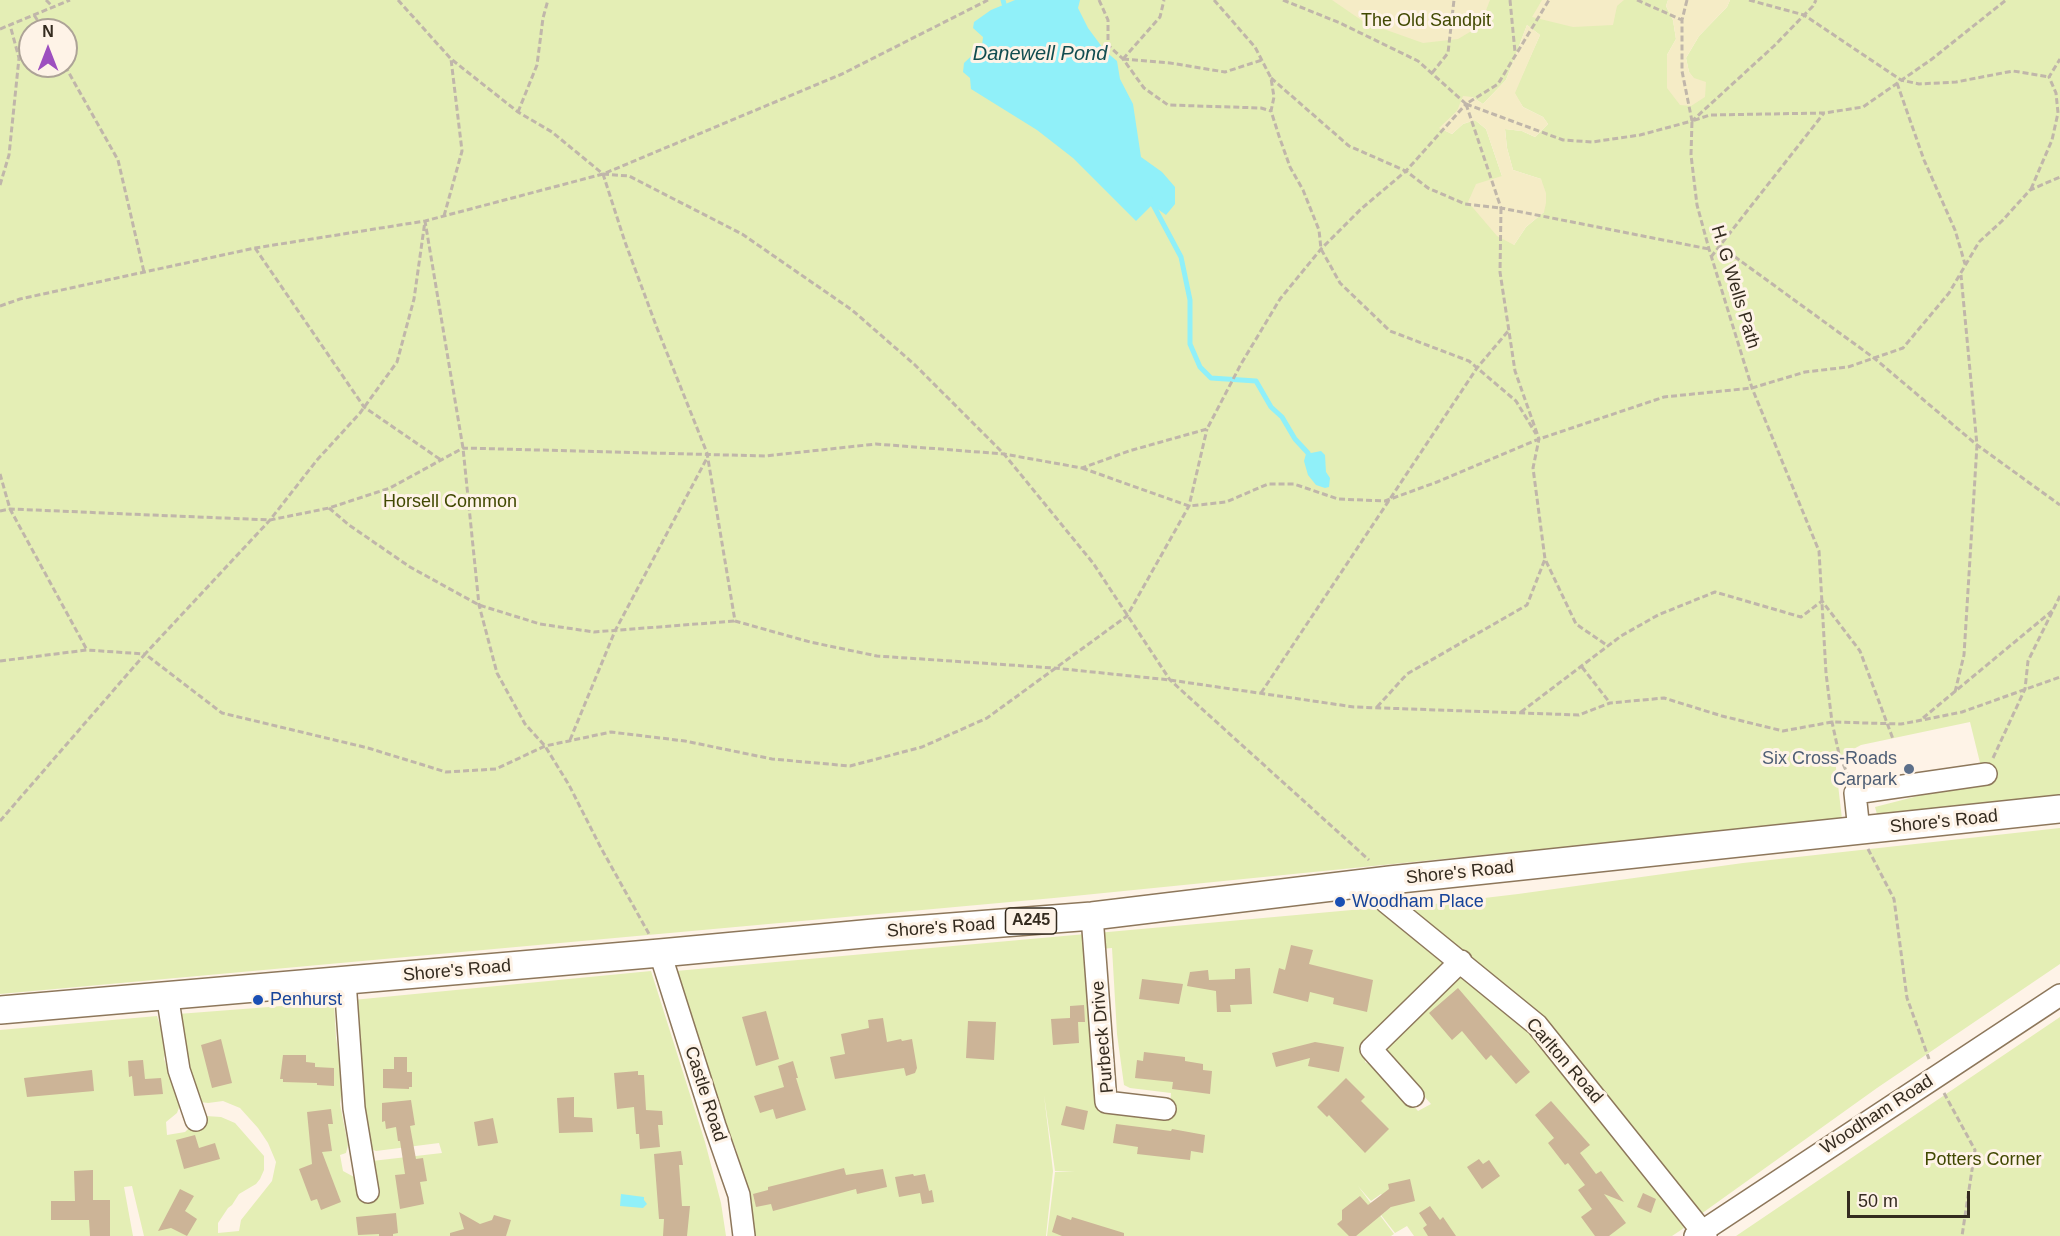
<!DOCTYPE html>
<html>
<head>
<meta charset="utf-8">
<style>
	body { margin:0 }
	#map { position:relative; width:2060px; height:1236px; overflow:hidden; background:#fef3e7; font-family:Helvetica,sans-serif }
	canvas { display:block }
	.north { position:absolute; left:18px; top:18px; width:60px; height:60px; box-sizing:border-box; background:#fef3e7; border:2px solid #ada397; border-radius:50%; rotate:0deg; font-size:16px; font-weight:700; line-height:24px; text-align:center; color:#342b1f }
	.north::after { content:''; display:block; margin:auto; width:21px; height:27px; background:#9d4fbf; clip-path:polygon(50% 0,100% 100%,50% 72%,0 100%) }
	.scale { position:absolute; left:1847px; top:1191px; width:123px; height:27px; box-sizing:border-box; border:3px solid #342b1f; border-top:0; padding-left:8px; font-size:18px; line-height:21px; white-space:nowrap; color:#342b1f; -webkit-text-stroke:4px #fef3e7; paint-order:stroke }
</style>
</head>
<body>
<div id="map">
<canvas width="2060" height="1236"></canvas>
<div class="north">N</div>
<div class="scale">50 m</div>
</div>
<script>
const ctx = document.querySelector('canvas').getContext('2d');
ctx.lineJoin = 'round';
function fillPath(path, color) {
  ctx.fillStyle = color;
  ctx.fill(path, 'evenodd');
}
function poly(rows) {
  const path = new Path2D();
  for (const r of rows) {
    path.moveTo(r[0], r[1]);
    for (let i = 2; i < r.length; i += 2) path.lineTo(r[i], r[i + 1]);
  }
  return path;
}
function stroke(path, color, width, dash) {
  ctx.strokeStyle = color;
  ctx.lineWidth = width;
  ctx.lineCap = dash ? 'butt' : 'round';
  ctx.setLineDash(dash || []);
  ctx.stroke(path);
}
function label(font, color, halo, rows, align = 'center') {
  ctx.font = font + ' Helvetica,sans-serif';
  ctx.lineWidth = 6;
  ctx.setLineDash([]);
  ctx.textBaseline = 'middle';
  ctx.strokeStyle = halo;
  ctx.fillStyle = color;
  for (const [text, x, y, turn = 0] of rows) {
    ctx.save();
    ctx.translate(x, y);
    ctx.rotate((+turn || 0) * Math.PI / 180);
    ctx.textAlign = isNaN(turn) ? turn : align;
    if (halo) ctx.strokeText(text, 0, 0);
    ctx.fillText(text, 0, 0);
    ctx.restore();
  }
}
const green = poly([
	[0,0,1668,0,1666,6,1673,20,1676,39,1667,55,1667,88,1706,83,1694,79,1689,72,1686,58,1699,36,1727,7,1730,0,2060,0,2060,795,1878,818,1875,807,1984,779,1970,722,1861,745,1835,759,1842,819,1054,898,0,994],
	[1527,25,1540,35,1514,93,1523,107,1543,117,1548,124,1535,137,1522,131,1505,129,1507,148,1513,170,1541,179,1544,212,1526,227,1514,245,1502,176,1486,129,1475,120,1463,124,1452,134,1440,128,1472,97,1483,104,1506,80],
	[30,30,66,30,66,66,30,66],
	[2060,828,2060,964,1877,1088,1701,1214,1512,990,1409,907,1518,894,1743,863],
	[1385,907,1451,962,1367,1041,1365,1062,1380,1069,1418,1111,1431,1104,1382,1049,1460,969,1541,1039,1634,1158,1684,1228,1672,1236,1414,1236,1407,1226,1395,1233,1381,1215,1391,1207,1381,1194,1371,1201,1358,1186,1394,1234,1391,1236,1047,1236,1055,1172,1075,1171,1055,1171,1044,1095,1053,1171,1046,1236,753,1236,752,1208,736,1149,709,1085,676,971],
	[1112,948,1117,1034,1124,1085,1130,1088,1171,1093,1169,1120,1101,1109,1088,950],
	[651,971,705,1142,721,1203,726,1236,144,1236,132,1186,124,1187,133,1236,0,1236,0,1030,157,1016,166,1045,164,1059,180,1105,177,1113,166,1122,167,1135,185,1132,199,1118,206,1116,221,1117,235,1123,264,1156,264,1170,260,1179,256,1184,239,1194,232,1205,228,1208,218,1223,218,1233,239,1231,241,1220,272,1181,276,1162,268,1143,258,1128,240,1108,223,1101,208,1103,200,1102,192,1090,178,1014,334,1002,336,1038,343,1080,340,1104,348,1145,346,1153,340,1155,343,1171,356,1178,372,1161,442,1153,439,1143,376,1151,369,1148,353,1000],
	[2060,1017,2060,1236,1736,1236]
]);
const sand = poly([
	[1332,0,1490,0,1480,26,1458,39,1423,43,1364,22],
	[1542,0,1624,0,1617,6,1613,25,1573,27,1532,17],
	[1668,0,1730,0,1727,7,1699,36,1686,58,1689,72,1694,78,1706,82,1705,97,1691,106,1680,105,1667,88,1667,55,1676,39,1673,20,1666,6],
	[1527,25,1540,35,1515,93,1523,107,1543,117,1548,124,1535,137,1522,131,1505,129,1507,148,1513,170,1541,179,1546,193,1546,203,1544,212,1526,227,1514,245,1497,236,1468,202,1476,184,1502,176,1486,129,1475,120,1463,124,1452,134,1439,128,1457,111,1463,96,1472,97,1483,104,1506,80]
]);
const water = poly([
	[1015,0,1080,0,1078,8,1088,28,1105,51,1117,61,1120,79,1133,104,1141,157,1162,172,1175,187,1175,204,1166,215,1152,205,1136,221,1073,158,1037,130,971,89,970,78,963,72,964,63,982,46,983,37,973,28,974,22,991,10],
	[1321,451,1325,455,1326,472,1330,478,1329,487,1325,488,1316,485,1308,475,1304,461,1306,454],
	[621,1194,644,1197,644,1200,647,1204,643,1208,620,1206]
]);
const stream = poly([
	[1003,0,1004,4],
	[1150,199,1181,257,1190,300,1190,344,1200,367,1211,378,1256,381,1271,407,1282,417,1295,439,1308,453]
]);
const building = poly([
	[1291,945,1313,950,1309,964,1373,980,1367,1012,1333,1004,1334,998,1310,992,1308,1002,1273,993,1279,968,1285,970],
	[1250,968,1252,1004,1230,1005,1231,1012,1217,1012,1216,991,1187,986,1190,972,1208,970,1209,980,1235,979,1235,969],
	[1142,979,1183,984,1179,1004,1139,999],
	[1458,988,1530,1072,1516,1084,1491,1055,1486,1060,1462,1031,1452,1040,1429,1013],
	[1084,1005,1085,1022,1078,1022,1079,1043,1053,1045,1051,1019,1070,1018,1070,1006],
	[766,1011,779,1059,756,1066,742,1017],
	[883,1018,887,1042,901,1039,902,1041,912,1039,917,1068,915,1073,906,1076,904,1068,835,1079,830,1057,845,1054,841,1034,869,1028,868,1020],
	[968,1021,996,1022,994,1060,966,1058],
	[221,1039,232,1083,212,1088,201,1045],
	[1315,1042,1344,1047,1339,1072,1308,1066,1310,1058,1276,1067,1272,1053],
	[1144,1052,1185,1057,1185,1061,1203,1064,1203,1070,1212,1071,1210,1094,1172,1089,1173,1082,1135,1078,1137,1060,1143,1061],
	[283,1055,306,1055,306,1062,315,1063,315,1067,334,1068,334,1086,317,1085,317,1083,283,1082,283,1079,280,1079],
	[394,1057,407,1057,407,1072,412,1072,412,1087,409,1087,409,1089,383,1088,383,1069,394,1069],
	[143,1060,145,1079,161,1078,163,1094,134,1096,132,1076,129,1077,128,1061],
	[793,1061,798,1078,796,1078,806,1110,776,1119,773,1109,760,1113,754,1096,784,1087,778,1066],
	[92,1070,94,1091,27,1097,24,1078],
	[638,1071,638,1075,644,1075,646,1110,662,1111,663,1125,658,1125,660,1147,640,1149,639,1134,636,1134,634,1107,617,1109,614,1073],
	[1346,1078,1365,1097,1361,1101,1389,1129,1365,1153,1329,1115,1327,1117,1317,1107],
	[574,1097,574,1117,592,1118,593,1132,559,1133,557,1098],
	[411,1100,415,1125,410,1126,416,1159,423,1158,427,1181,420,1182,424,1204,400,1209,395,1175,405,1174,400,1141,398,1141,396,1127,386,1129,385,1121,382,1122,382,1103],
	[1551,1101,1590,1145,1580,1153,1596,1174,1601,1171,1624,1202,1604,1194,1626,1223,1609,1236,1595,1236,1581,1217,1592,1209,1578,1190,1585,1185,1568,1163,1565,1165,1548,1143,1554,1138,1535,1115],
	[1066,1106,1088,1111,1084,1130,1061,1125],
	[331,1109,333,1124,328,1124,332,1151,322,1152,341,1202,321,1210,317,1199,311,1201,299,1169,312,1164,307,1112],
	[493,1118,498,1143,478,1146,474,1122],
	[1116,1124,1171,1131,1172,1129,1205,1135,1203,1153,1191,1151,1190,1160,1137,1154,1138,1147,1113,1143],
	[195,1135,199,1148,215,1143,220,1159,184,1169,176,1140],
	[681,1151,683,1165,679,1165,682,1206,690,1206,687,1236,663,1236,664,1219,659,1219,654,1154],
	[1479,1159,1483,1164,1489,1160,1500,1176,1482,1189,1467,1167],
	[844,1168,846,1175,883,1169,887,1187,857,1194,856,1189,773,1211,771,1204,756,1207,753,1194,768,1190,768,1187],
	[93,1170,93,1200,110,1200,110,1236,90,1236,89,1220,51,1220,51,1201,75,1201,74,1171],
	[913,1174,914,1176,925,1174,929,1191,932,1190,934,1202,922,1204,920,1193,899,1197,895,1177],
	[1410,1179,1415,1201,1391,1207,1356,1236,1349,1236,1337,1224,1342,1220,1342,1210,1360,1196,1368,1205,1389,1189,1388,1184],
	[180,1189,194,1196,185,1211,197,1219,187,1236,171,1228,158,1231],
	[1643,1193,1656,1199,1651,1213,1637,1207],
	[1430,1206,1440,1220,1443,1217,1456,1236,1428,1236,1423,1228,1427,1225,1419,1213],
	[459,1212,480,1224,492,1220,494,1215,511,1220,506,1236,450,1236,450,1233,464,1229],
	[396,1213,398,1233,393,1234,393,1236,379,1236,379,1234,358,1235,356,1217],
	[1057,1215,1071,1220,1072,1217,1124,1233,1124,1236,1062,1236,1052,1232]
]);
const path = poly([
	[46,0,53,7],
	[398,0,451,59,518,112,552,132,603,174,625,242,657,328,707,453,735,621,810,642,877,656,1054,668,1170,680,1354,707,1579,715,1610,703,1664,698,1722,716,1783,731,1832,722,1901,724,1917,721,1962,712,2060,677],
	[1099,0,1108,20,1108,45,1123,59,1144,88,1168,105,1261,108,1271,111],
	[1214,0,1255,47,1271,78,1274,97,1271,111,1279,136,1290,167,1303,190,1319,230,1321,249,1340,283,1390,331,1469,361,1516,401,1536,434],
	[1283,0,1340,23,1418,61,1466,104,1498,84,1549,0],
	[1510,0,1515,52],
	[1637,0,1682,20],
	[1687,0,1682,20,1682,71,1692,121],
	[1749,0,1804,15,1901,80,1919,84,1956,82,2013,71,2049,77],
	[34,15,44,30],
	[0,29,70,0],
	[1123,59,1170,63,1225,72,1262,60],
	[1123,59,1160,17,1164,0],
	[65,66,118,160,144,272],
	[1432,73,1448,53,1454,0],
	[1271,78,1349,146,1406,171,1428,188,1465,204,1501,208,1500,272,1515,371,1539,439,1533,468,1545,559,1576,624,1608,646],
	[1897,83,1924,160,1955,230,1965,264],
	[1466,104,1563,140,1592,142,1640,135,1692,121,1774,46,1813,6,1816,0],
	[1466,104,1501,208,1709,249],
	[518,112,537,65,543,18,548,0],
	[603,174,629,176,742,234,852,310,914,364,1004,454,1093,563,1170,680,1369,860],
	[0,185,9,155,19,58,10,25],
	[2031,189,2052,140,2058,113,2056,93,2049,77,2060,59],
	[444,216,462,151,451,59],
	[1720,246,1874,358,1977,445,2060,505],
	[255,248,364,407,441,460],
	[1711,257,1824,113],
	[0,306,20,299,255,248,425,221,603,174,842,74,988,0],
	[1082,468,1189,506,1226,502,1268,484,1294,484,1338,499,1385,501,1437,482,1539,439,1664,397,1752,388,1805,372,1848,367,1903,348,1949,293,1979,242,2002,221,2030,190,2060,177],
	[0,474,10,509,87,650],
	[329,508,349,525,410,567,479,605,540,624,594,632,735,621],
	[0,511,10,509,270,520,329,508,390,488,463,448,765,456,876,444,1004,454,1082,468,1129,451,1207,429,1241,364,1280,299,1321,249,1361,209,1406,171,1466,104],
	[0,661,87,650,145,654,270,520,317,460,360,413,397,362,414,299,425,221,463,448,479,605,497,673,525,724,545,746,569,785,601,848,649,934],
	[1582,667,1610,703],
	[1955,692,1964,655,1977,445,1961,275],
	[1261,693,1477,368,1509,330],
	[1377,707,1407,674,1527,605,1545,559],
	[1521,712,1621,636,1658,615,1715,592,1801,617,1822,601,1860,651,1893,739],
	[1923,718,2052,611],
	[570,740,615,631,707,458],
	[1993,758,2025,689,2028,661,2060,596],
	[1849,778,1839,754,1832,722,1826,673,1819,551,1752,388,1709,249,1697,205,1691,155,1692,121,1710,115,1824,113,1863,107,1932,59,2006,0],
	[0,821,145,654,222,713,368,748,446,772,496,769,545,746,611,732,685,741,772,759,850,766,922,747,987,718,1127,616,1189,506,1207,429],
	[1868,849,1894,899,1907,998,1929,1059],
	[1944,1093,1975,1150,1962,1236]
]);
const minor = poly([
	[1859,831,1855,793,1986,774],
	[1373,883,1386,902,1537,1025,1706,1236],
	[1092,916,1106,1102,1165,1109],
	[660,953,715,1126,739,1195,744,1236],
	[345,981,354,1108,368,1192],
	[167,994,179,1070,196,1120],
	[1413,1096,1371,1049,1461,961],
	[1695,1236,2060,995]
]);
const major = poly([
	[0,1010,660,953,874,933,1092,916,1390,880,2060,809]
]);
const markers = [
	[1909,769,6,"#5c6f8a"],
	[1340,902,6,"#1a4fb4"],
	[258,1000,6,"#1a4fb4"]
];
const shields = [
	[1031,921,51]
];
const shieldNames = [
	["A245",1031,921]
];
const parkNames = [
	["The Old Sandpit",1426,21],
	["Horsell Common",450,502],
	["Potters Corner",1983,1160]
];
const streetNames = [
	["H. G Wells Path",1735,287,73],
	["Shore's Road",1944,822,-6],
	["Shore's Road",1460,873,-6],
	["Shore's Road",941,928,-4],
	["Shore's Road",457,971,-5],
	["Purbeck Drive",1103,1037,-95],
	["Carlton Road",1564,1061,49],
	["Castle Road",705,1094,72],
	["Woodham Road",1877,1115,-33]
];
const serviceNames = [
	["Six Cross-Roads",1897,759],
	["Carpark",1897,780]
];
const transitNames = [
	["Woodham Place",1352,902],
	["Penhurst",270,1000]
];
const waterNames = [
	["Danewell Pond",1040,54]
];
fillPath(green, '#e4eeb5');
fillPath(sand, '#f5ecc6');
fillPath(water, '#90f0f9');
stroke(stream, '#90f0f9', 5);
fillPath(building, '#ccb497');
stroke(minor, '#8d775b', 24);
stroke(major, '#8d775b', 30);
stroke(path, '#c0b6aa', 3, [6, 3]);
stroke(minor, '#fff', 21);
stroke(major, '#fff', 27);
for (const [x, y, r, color] of markers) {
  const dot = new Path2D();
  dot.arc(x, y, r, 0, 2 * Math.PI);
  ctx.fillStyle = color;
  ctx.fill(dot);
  stroke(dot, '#fef3e7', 2);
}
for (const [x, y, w] of shields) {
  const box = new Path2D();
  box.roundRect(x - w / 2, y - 13, w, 26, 4.5);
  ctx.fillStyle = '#fef3e7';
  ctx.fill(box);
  stroke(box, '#342b1f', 1.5);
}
label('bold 16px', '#342b1f', null, shieldNames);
label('18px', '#414902', '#fef3e7', parkNames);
label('18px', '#342b1f', '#fef3e7', streetNames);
label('18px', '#4e5e75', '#fef3e7', serviceNames, 'right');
label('18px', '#164399', '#fef3e7', transitNames, 'left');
label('italic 20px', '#114c50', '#fef3e7', waterNames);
</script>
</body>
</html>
